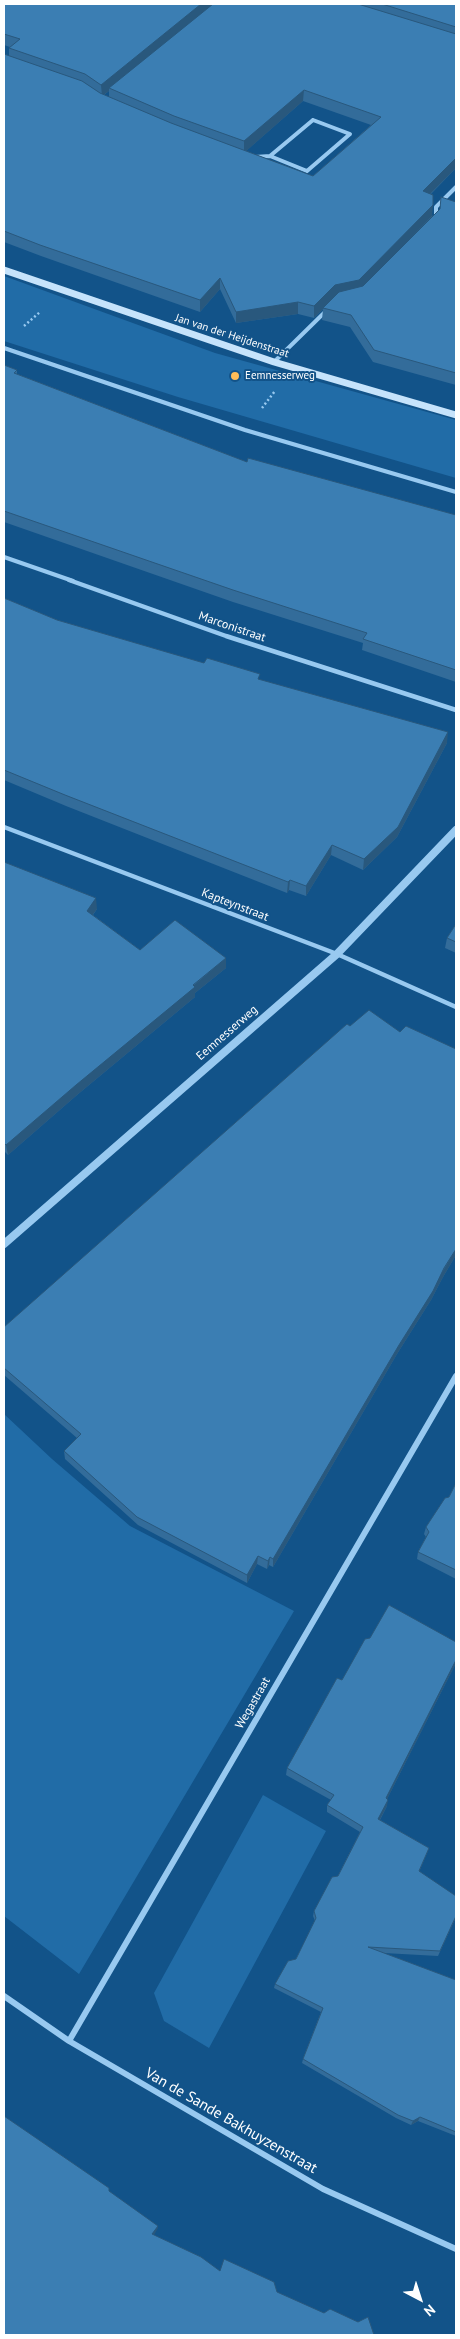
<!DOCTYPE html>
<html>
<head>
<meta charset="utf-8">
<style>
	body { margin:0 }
	#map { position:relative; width:460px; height:2339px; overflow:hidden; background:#125389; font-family:"PT Sans",sans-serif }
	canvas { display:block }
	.frame { position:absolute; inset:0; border:5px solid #fff; pointer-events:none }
	.north { position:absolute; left:395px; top:2274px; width:50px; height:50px; -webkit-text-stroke:4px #125389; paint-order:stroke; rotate:140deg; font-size:14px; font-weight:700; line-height:20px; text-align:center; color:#fff }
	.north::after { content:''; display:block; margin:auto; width:18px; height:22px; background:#fff; clip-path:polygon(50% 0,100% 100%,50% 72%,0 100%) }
</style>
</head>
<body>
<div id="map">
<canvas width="460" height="2339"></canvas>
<div class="frame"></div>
<div class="north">N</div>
</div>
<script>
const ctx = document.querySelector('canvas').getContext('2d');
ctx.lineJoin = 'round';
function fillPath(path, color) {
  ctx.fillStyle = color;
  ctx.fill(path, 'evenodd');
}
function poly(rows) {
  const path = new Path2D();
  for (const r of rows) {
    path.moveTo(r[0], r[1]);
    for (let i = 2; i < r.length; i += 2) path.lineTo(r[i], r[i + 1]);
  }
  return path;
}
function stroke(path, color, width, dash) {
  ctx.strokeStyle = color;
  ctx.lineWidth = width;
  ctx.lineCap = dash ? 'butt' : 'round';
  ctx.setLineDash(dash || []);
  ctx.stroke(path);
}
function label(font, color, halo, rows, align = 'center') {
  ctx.font = font + ' "PT Sans",sans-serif';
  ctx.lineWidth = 4;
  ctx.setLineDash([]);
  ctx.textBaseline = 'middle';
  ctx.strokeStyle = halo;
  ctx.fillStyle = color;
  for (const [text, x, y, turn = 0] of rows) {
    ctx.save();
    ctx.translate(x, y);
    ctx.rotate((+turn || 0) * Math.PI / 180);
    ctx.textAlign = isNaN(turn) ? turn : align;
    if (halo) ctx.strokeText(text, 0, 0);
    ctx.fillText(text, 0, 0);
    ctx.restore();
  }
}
const green = poly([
	[4,276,215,353,456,420,456,478,178,397,4,341],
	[4,1414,52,1459,130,1526,294,1611,79,1974,4,1916],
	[263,1795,326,1831,209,2048,164,2021,154,1993]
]);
const path = poly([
	[24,326,40,312],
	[262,408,275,391]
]);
const minorFar2 = poly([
	[313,120,350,134,307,171,270,156,313,120],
	[255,157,270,156],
	[436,218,436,207,456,187],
	[4,348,245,430,456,492],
	[274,362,327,310],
	[4,557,73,581]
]);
const minorFar1 = poly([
	[69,580,226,636,456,710],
	[4,827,337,954,456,1007]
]);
const minor = poly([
	[4,1996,69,2041,323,2189,456,2249],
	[69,2041,456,1376]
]);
const tertiary = poly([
	[4,1244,337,954,456,830]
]);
const secondary = poly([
	[4,270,274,362,456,415]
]);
const wall = poly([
	[4,4,456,4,456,168,431,194,432,216,456,202,456,385,373,362,350,327,322,320,323,309,314,318,298,314,236,323,220,289,200,312,41,256,4,242,4,54,9,56,9,48,10,47,4,45],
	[109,91,109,97,104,95],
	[303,101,371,125,313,176,246,151],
	[4,365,17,370,17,374,247,462,456,515,456,682,362,650,363,643,233,602,4,522],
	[4,598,57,620,260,680,447,743,397,837,363,870,331,855,306,896,289,890,287,893,66,806,4,780],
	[4,862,97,909,93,915,140,950,226,958,226,968,195,993,195,997,77,1095,8,1155,5,1152,4,1153],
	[456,924,456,953,445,948,447,938],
	[350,1026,400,1032,456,1049,456,1255,443,1277,431,1300,397,1354,273,1567,269,1565,267,1569,257,1564,247,1583,138,1525,65,1459,64,1451,77,1438,4,1375,4,1327],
	[456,1483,456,1579,417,1559,418,1552,426,1537,424,1534,426,1527,449,1497],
	[456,1642,456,1663,387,1799,387,1806,380,1820,429,1848,419,1872,456,1917,438,1956,384,1953,456,1980,456,2136,418,2121,411,2125,396,2118,302,2063,303,2059,321,2012,274,1988,275,1984,296,1959,315,1921,313,1916,314,1911,338,1876,360,1832,327,1812,327,1805,331,1800,286,1775,287,1768,342,1680]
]);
const shadedWall = poly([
	[201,4,215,4,109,88,109,91,102,96,101,85],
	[304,90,303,101,244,153,244,141],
	[456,158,456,168,422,202,423,191],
	[433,205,432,216,358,292,335,297,314,318,314,306,335,285],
	[220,278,220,289,200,312,200,300],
	[298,302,298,314,236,323,236,312],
	[448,732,447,743,397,837,363,870,364,859],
	[332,845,331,855,306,896,306,886],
	[290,880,289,890,287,893,288,882],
	[96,898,97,909,88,921,87,911],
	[226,958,226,968,195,993,195,997,77,1095,8,1155,6,1145,76,1085],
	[456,1249,456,1255,443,1277,431,1300,397,1354,273,1567,273,1559,399,1345],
	[258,1556,257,1564,247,1583,247,1575],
	[270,1557,269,1565,267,1569,268,1561],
	[456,1660,456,1663,384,1805,386,1798],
	[388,1800,387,1806,377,1825,378,1819],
	[420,2117,418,2121,411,2125,413,2121],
	[158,2226,158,2228,153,2237,152,2234]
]);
const building = poly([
	[4,4,201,4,101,85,85,74,9,48,20,39,4,34,4,4],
	[213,4,358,4,456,34,456,158,423,191,433,195,433,205,359,280,335,285,314,306,298,302,236,312,220,278,200,300,40,245,4,231,4,54,82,81,100,93,171,123,313,176,381,117,304,90,244,141,174,116,109,88,213,4],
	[382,4,456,4,456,27,382,4],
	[441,197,456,202,456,373,374,350,351,315,323,308,339,292,363,286,440,209,441,197],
	[4,365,17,370,14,373,247,462,248,458,456,515,456,670,363,639,367,633,233,590,4,511,4,365],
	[4,598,57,620,204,663,207,658,260,674,258,679,448,732,398,827,364,859,332,845,306,886,290,880,288,882,65,795,4,770,4,598],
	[4,862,96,898,87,911,140,950,175,920,226,958,193,985,195,987,76,1085,6,1145,4,1143,4,862],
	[456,924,456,942,447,938,456,924],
	[369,1010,400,1032,406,1026,456,1049,456,1249,444,1268,433,1291,399,1345,273,1559,270,1557,268,1561,258,1556,247,1575,137,1517,64,1451,81,1434,4,1368,4,1357,5,1356,4,1355,4,1327,347,1024,350,1026,369,1010],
	[456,1483,456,1570,418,1552,429,1532,426,1527,445,1498,449,1497,456,1483],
	[389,1605,456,1642,456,1660,386,1798,388,1800,378,1819,429,1848,419,1871,456,1896,456,1916,440,1951,368,1947,456,1980,456,2132,420,2117,413,2121,398,2115,303,2059,323,2008,275,1984,288,1961,296,1959,316,1918,314,1911,332,1877,338,1876,363,1827,327,1805,334,1795,287,1768,337,1678,342,1680,365,1639,370,1638,389,1605],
	[4,2116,109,2188,109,2191,158,2226,152,2234,201,2257,220,2271,224,2259,274,2282,277,2292,324,2313,330,2309,358,2322,368,2317,374,2335,4,2335,4,2116]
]);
const markers = [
	[235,376,5,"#ffbd58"]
];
const farStreetnames = [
	["Jan van der Heijdenstraat",232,336,18]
];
const farPoinames = [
	["Eemnesserweg",245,376]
];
const streetNames = [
	["Marconistraat",232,627,19],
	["Kapteynstraat",235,905,21],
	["Eemnesserweg",227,1033,-41],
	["Wegastraat",253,1703,-60]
];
const nearStreetnames = [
	["Van de Sande Bakhuyzenstraat",231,2121,30]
];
fillPath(green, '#216ca7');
stroke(path, '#98c9f0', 2.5, [2, 2.5]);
stroke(minorFar2, '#98c9f0', 4);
stroke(minorFar1, '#98c9f0', 4.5);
stroke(minor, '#98c9f0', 6);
stroke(tertiary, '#98c9f0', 8);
stroke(secondary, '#c6e3fb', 7);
fillPath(wall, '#336c9a');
fillPath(shadedWall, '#29587d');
fillPath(building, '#3b7eb3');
stroke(building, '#29587d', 1);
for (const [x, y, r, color] of markers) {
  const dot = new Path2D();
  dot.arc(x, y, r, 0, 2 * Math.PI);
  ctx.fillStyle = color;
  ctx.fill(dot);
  stroke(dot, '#125389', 2);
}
label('11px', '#fff', '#125389', farStreetnames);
label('11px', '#fff', '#125389', farPoinames, 'left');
label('12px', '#fff', '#125389', streetNames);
label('15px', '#fff', '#125389', nearStreetnames);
</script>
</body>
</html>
